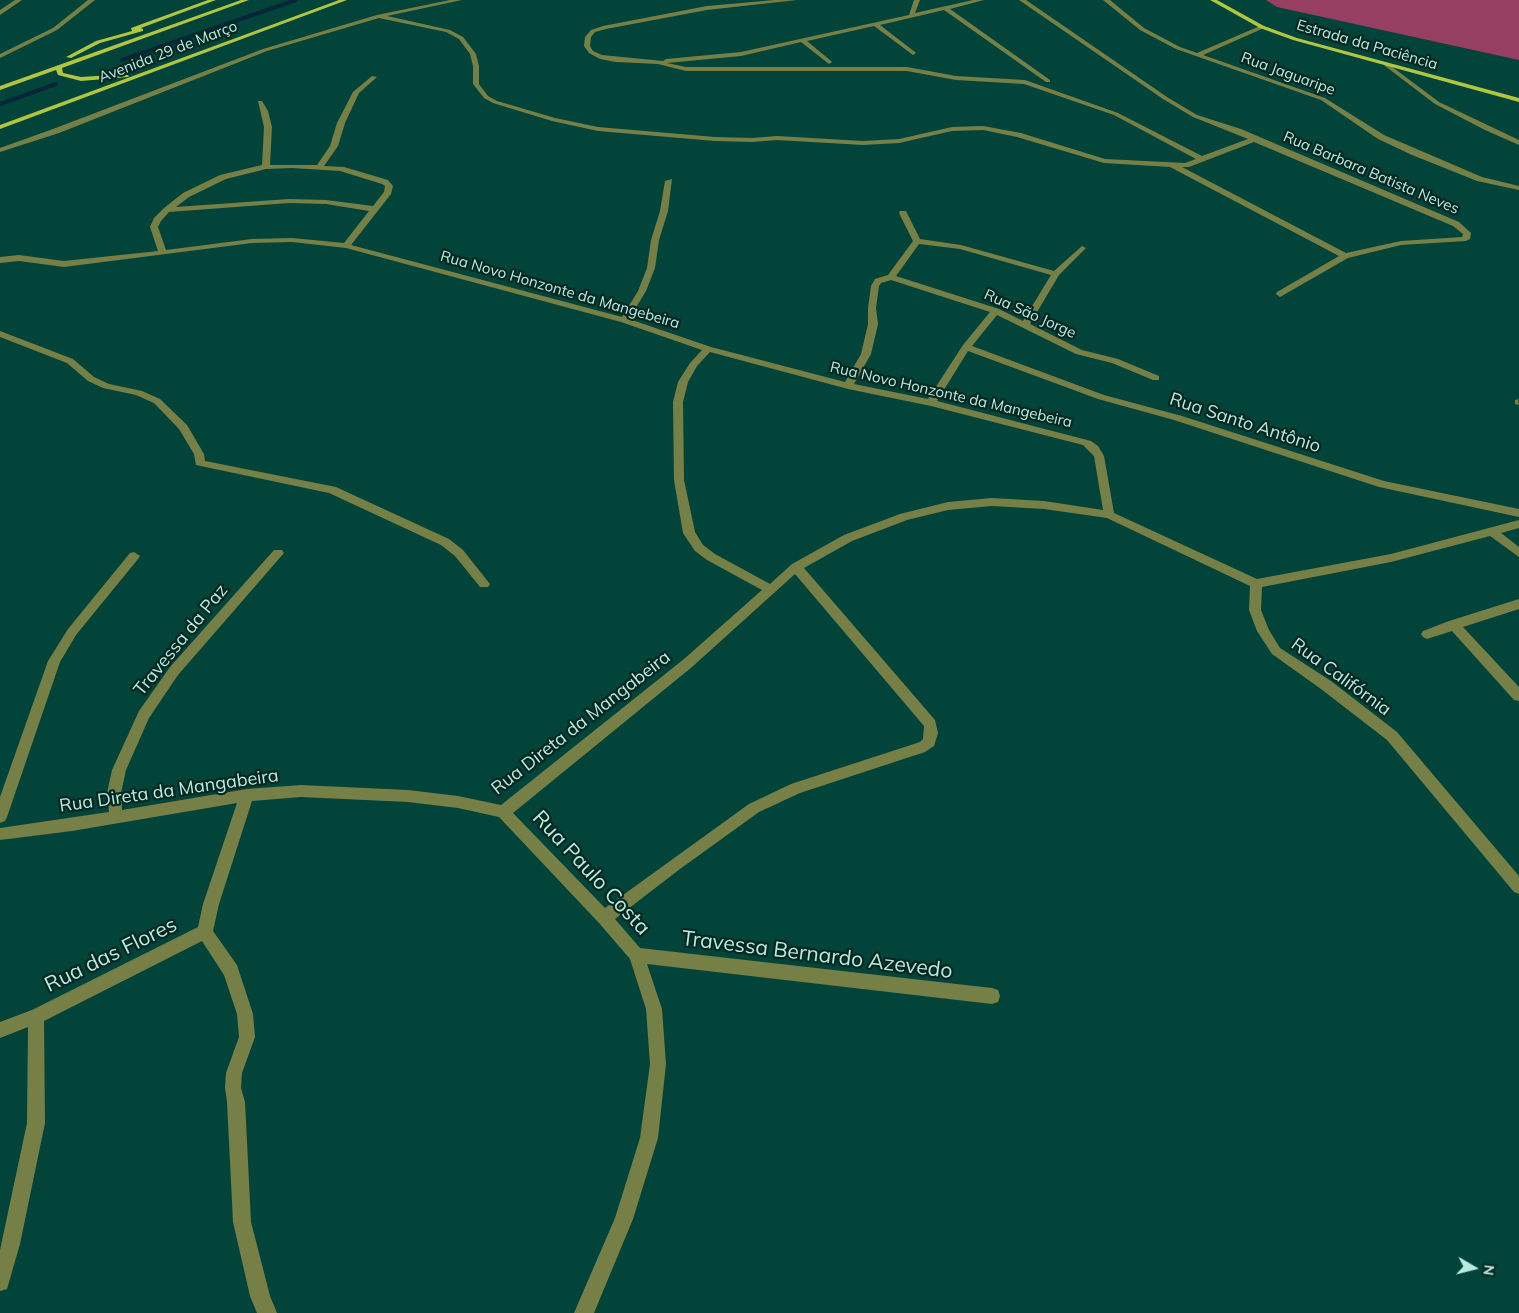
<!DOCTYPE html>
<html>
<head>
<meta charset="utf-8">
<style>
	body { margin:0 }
	#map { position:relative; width:1519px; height:1313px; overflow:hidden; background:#024439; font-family:Mulish,sans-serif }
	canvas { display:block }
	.north { position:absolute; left:1449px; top:1243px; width:50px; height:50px; -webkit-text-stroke:4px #042721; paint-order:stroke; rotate:98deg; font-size:14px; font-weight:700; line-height:20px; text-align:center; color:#baebde }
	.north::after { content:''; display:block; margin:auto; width:18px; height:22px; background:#baebde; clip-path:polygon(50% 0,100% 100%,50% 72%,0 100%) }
</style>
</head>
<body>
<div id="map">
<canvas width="1519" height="1313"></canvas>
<div class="north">N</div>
</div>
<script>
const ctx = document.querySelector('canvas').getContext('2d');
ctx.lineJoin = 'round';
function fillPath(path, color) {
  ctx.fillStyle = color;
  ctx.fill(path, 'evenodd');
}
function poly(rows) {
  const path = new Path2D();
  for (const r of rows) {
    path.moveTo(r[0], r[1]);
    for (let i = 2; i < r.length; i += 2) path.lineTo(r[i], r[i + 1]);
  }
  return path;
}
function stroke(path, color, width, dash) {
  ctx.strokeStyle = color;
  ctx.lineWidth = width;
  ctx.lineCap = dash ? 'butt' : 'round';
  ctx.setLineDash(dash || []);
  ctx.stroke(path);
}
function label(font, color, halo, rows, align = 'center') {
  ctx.font = font + ' Mulish,sans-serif';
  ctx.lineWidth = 4.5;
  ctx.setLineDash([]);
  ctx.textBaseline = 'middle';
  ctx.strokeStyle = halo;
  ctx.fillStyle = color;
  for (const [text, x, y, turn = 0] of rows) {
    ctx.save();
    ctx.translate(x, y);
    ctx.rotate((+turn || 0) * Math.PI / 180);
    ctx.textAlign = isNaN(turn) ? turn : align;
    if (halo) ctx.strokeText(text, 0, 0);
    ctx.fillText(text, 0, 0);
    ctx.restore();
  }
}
const forest = poly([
	[1266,0,1519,0,1519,60,1277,7]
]);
const stream = poly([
	[122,60,296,0],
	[0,104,56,84]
]);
const minor = poly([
	[15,0,22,0,0,15,0,10,15,0],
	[88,0,95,0,57,30,0,58,0,54,53,28,88,0],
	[450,0,462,0,387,16,450,30,463,37,476,54,479,66,479,84,488,96,497,101,555,118,598,127,715,137,752,138,777,136,863,141,899,139,952,127,983,126,1021,133,1105,159,1185,163,1196,159,1114,115,1024,84,956,80,907,71,686,71,658,64,616,62,600,59,589,53,584,46,585,37,591,30,603,26,707,6,775,0,797,0,707,10,606,29,595,32,591,37,590,46,593,51,602,55,663,61,666,59,741,52,909,15,914,0,920,0,915,13,973,0,984,0,950,9,1050,80,1050,82,1046,82,944,10,880,25,915,52,916,53,913,55,874,26,807,41,831,61,832,62,829,64,801,42,741,56,667,63,686,67,907,67,956,76,1025,80,1118,113,1202,156,1248,139,1193,117,1163,99,1019,0,1026,0,1167,97,1197,115,1241,129,1459,222,1471,233,1470,239,1466,241,1401,245,1348,258,1280,297,1276,294,1277,292,1339,256,1170,167,1104,163,1017,137,983,130,952,131,899,143,863,145,777,140,752,142,715,141,598,131,552,121,493,103,484,98,473,84,473,66,470,54,459,39,446,32,379,18,267,51,59,133,0,152,0,148,53,129,263,49,377,15,450,0],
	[1254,142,1453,226,1463,234,1462,237,1401,241,1346,253,1182,167,1189,167,1254,142],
	[1103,0,1110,0,1144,28,1180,47,1197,53,1260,26,1264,26,1264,28,1203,55,1325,98,1384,135,1482,177,1519,186,1519,190,1477,181,1412,155,1378,139,1321,100,1176,49,1140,30,1103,0],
	[1387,63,1439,102,1519,140,1519,145,1485,130,1435,104,1385,66,1384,65,1387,63],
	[372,76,377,77,359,93,345,123,338,146,324,166,344,167,388,180,393,186,391,194,351,245,622,317,638,291,647,268,651,240,660,211,665,181,672,179,668,211,659,240,655,268,646,291,629,319,711,347,845,382,861,354,868,324,868,308,871,286,875,279,888,275,913,241,899,213,900,211,906,211,920,239,961,245,1054,271,1082,246,1086,248,1059,275,1030,324,1082,350,1118,359,1159,376,1159,380,1153,380,1112,363,1076,354,997,315,972,346,1104,395,1182,416,1384,481,1519,509,1519,517,1379,487,1174,420,1098,399,968,351,937,401,1091,441,1098,446,1104,456,1114,513,1257,579,1391,554,1519,520,1519,528,1501,533,1519,547,1519,557,1490,536,1391,562,1262,587,1261,610,1269,630,1280,648,1331,681,1397,732,1519,876,1519,894,1514,892,1387,740,1321,689,1272,654,1257,631,1249,610,1250,586,1107,518,1044,509,992,506,948,510,907,520,852,541,804,568,935,720,938,733,934,746,925,752,800,793,759,812,680,869,615,919,640,948,992,988,998,990,1000,996,998,1002,992,1004,647,964,662,1009,666,1064,658,1138,633,1219,594,1313,574,1313,615,1218,640,1138,650,1064,646,1009,630,959,599,923,499,817,458,808,408,802,301,797,252,801,219,904,213,931,237,965,253,1014,255,1037,242,1073,241,1088,245,1102,251,1222,270,1296,277,1313,257,1313,250,1296,233,1222,227,1102,225,1088,226,1073,239,1037,237,1014,224,975,202,941,44,1021,45,1123,20,1244,7,1289,0,1291,0,1250,27,1123,28,1027,0,1038,0,1022,32,1010,198,927,203,904,237,803,72,831,0,840,0,828,109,812,107,793,112,770,139,711,170,667,274,550,282,550,284,553,178,675,149,718,126,770,121,793,122,810,247,789,301,785,408,790,458,796,501,805,684,659,762,590,707,560,695,551,683,533,674,480,673,402,678,382,690,363,702,350,621,322,346,248,292,242,252,243,64,267,19,261,0,263,0,257,19,255,64,261,158,251,150,227,154,218,164,208,183,193,220,175,262,165,264,127,258,101,262,101,268,111,272,127,270,165,317,165,330,146,337,123,353,92,372,76],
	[292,168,340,171,382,184,385,186,384,192,373,206,326,200,289,199,176,207,189,197,226,179,266,169,292,168],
	[289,203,326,204,369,211,344,243,292,238,252,239,166,250,158,227,161,221,169,212,289,203],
	[919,244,960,249,1051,275,1023,321,999,309,896,276,919,244],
	[891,280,990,312,963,345,928,399,854,384,871,354,878,324,876,308,879,286,881,283,891,280],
	[710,352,848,389,931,406,1083,445,1094,456,1103,510,1044,501,992,498,948,502,900,514,844,535,792,564,770,584,715,554,703,545,695,532,684,480,683,402,688,382,697,366,710,352],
	[795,574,924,726,923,739,920,742,791,784,749,804,605,908,513,813,692,667,795,574],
	[0,331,73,359,94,377,109,384,142,391,160,399,187,425,204,454,205,461,336,487,449,539,463,550,490,584,488,587,480,587,455,556,441,545,329,493,196,465,194,454,179,429,154,403,136,395,103,388,88,381,67,363,0,337,0,331],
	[1518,399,1519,405,1515,404,1515,400,1518,399],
	[134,552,140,556,138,559,76,635,60,662,7,817,5,821,0,823,0,797,48,661,68,629,130,553,134,552],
	[1519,599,1519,609,1463,627,1519,687,1519,701,1514,700,1452,631,1427,639,1423,637,1421,634,1423,631,1449,621,1519,599]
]);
const major = poly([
	[208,0,216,0,141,28,143,29,143,31,100,43,71,58,66,57,96,41,132,31,131,28,208,0],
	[241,0,249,0,62,68,63,73,81,77,126,74,129,76,128,77,81,81,58,75,56,70,0,90,0,86,241,0],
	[339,0,347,0,0,129,0,125,339,0],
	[1210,0,1217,0,1264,26,1297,38,1519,98,1519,102,1293,40,1260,28,1210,0]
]);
const farStreetnames = [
	["Estrada da Paciência",1367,45,16],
	["Avenida 29 de Março",168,52,-21],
	["Rua Jaguaripe",1288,74,20],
	["Rua Barbara Batista Neves",1371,173,23],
	["Rua Novo Honzonte da Mangebeira",560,290,16],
	["Rua São Jorge",1030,314,24],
	["Rua Novo Honzonte da Mangebeira",951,395,13]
];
const streetNames = [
	["Rua Santo Antônio",1245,423,18],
	["Travessa da Paz",181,640,-51],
	["Rua Califórnia",1341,677,36],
	["Rua Direta da Mangabeira",581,723,-38],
	["Rua Direta da Mangabeira",169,791,-8]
];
const nearStreetnames = [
	["Rua Paulo Costa",591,873,47],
	["Rua das Flores",111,955,-26],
	["Travessa Bernardo Azevedo",817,955,7]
];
fillPath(forest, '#973f63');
stroke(stream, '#072739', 4);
fillPath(minor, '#768046');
fillPath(major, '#b1c540');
label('15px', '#baebde', '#042721', farStreetnames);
label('18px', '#baebde', '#042721', streetNames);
label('21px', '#baebde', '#042721', nearStreetnames);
</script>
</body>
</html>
